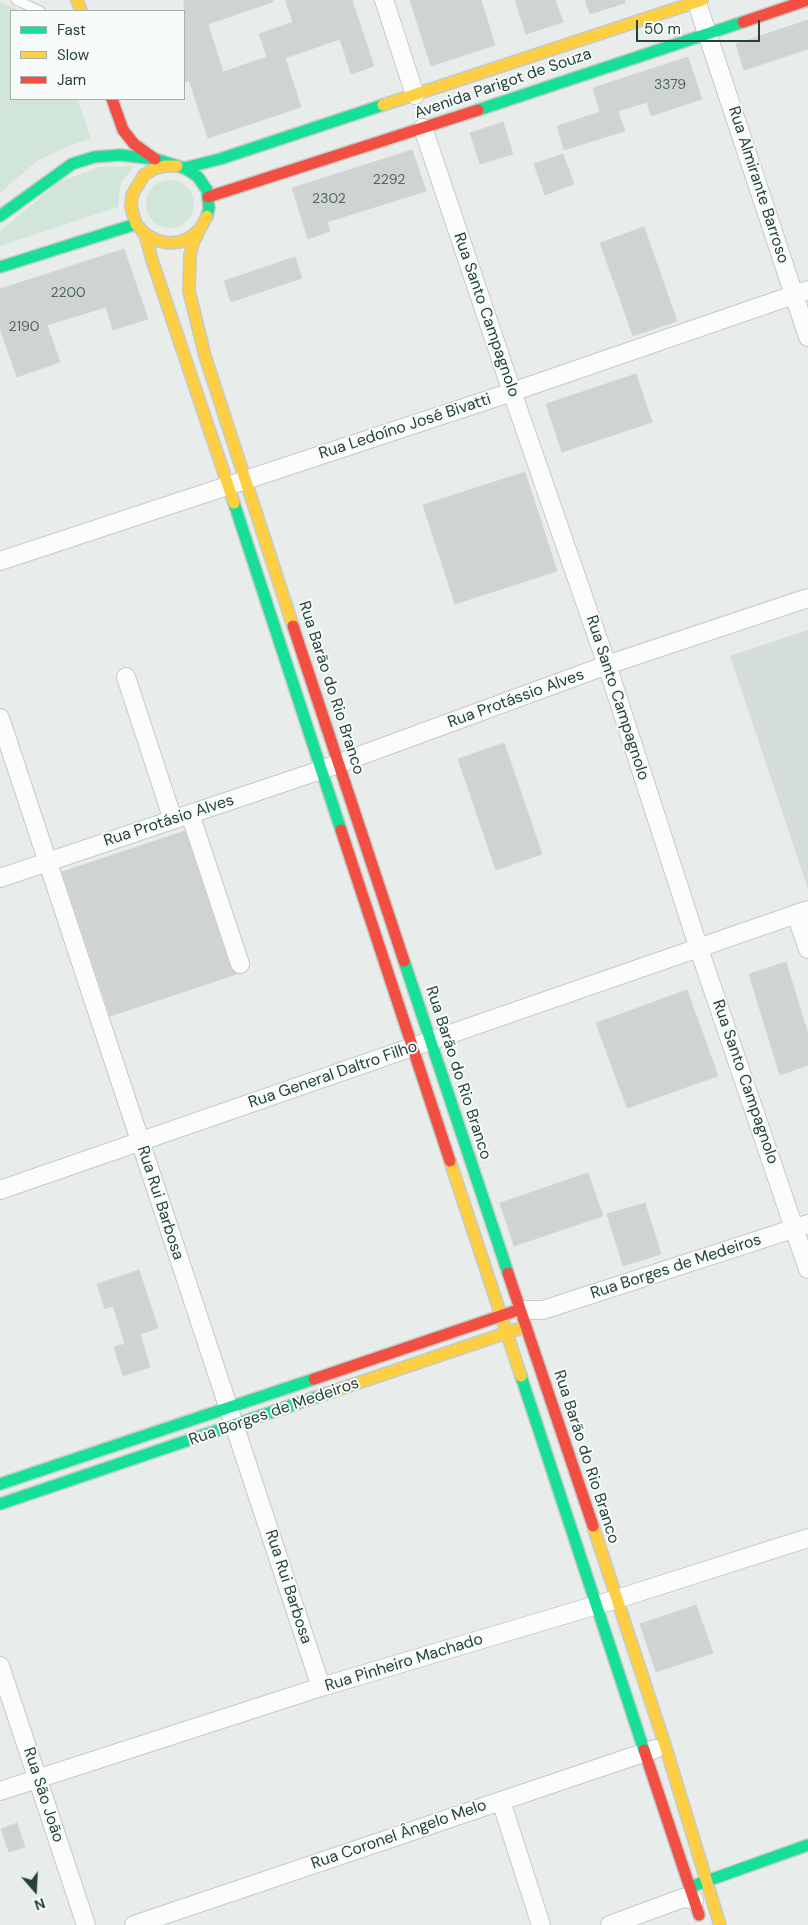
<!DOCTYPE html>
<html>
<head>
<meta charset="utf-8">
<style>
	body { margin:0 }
	#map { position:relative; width:808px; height:1925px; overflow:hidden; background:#e8edeb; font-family:"DM Sans",sans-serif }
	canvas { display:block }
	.legend { position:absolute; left:10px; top:10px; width:175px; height:90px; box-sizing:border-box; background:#f7fbf9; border:1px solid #a3b1ad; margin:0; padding:6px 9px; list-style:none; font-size:15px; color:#24423a }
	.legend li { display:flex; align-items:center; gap:10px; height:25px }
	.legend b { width:25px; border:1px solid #a3b1ad }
	.north { position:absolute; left:10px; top:1865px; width:50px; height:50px; -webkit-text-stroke:4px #f7fbf9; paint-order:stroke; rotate:161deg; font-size:14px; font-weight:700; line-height:20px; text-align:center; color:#24423a }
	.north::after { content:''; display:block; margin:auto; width:18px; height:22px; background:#24423a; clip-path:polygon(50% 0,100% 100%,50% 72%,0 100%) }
	.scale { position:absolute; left:636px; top:20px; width:124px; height:22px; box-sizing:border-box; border:2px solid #24423a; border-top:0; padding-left:6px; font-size:15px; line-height:18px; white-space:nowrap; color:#24423a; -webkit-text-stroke:4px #f7fbf9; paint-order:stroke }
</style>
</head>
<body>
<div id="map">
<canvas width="808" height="1925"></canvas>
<ul class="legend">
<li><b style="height:6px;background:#16e098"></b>Fast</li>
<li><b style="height:6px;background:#ffcf43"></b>Slow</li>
<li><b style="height:6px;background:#f24e42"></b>Jam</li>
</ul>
<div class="north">N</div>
<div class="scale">50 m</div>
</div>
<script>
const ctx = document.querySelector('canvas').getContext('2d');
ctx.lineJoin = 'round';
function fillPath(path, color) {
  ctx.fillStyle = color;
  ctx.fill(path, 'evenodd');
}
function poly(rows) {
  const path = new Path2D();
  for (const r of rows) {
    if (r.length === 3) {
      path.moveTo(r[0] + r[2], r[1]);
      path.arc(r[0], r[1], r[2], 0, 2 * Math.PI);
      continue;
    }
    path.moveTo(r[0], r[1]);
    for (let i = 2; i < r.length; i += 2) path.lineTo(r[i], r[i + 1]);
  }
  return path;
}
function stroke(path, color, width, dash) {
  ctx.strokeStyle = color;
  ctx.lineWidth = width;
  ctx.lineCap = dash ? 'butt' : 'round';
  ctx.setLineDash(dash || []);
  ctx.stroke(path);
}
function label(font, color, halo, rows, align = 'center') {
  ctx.font = font + ' "DM Sans",sans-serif';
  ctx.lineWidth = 4;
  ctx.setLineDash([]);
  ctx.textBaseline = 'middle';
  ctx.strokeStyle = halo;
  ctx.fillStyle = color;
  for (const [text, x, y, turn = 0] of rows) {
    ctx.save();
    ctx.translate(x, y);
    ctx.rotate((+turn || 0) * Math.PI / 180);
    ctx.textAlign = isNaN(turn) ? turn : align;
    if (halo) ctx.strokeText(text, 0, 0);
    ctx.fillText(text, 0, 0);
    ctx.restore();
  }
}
const built = poly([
	[808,630,808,889,730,656]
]);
const green = poly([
	[0,2,21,11,11,11,11,99,78,99,91,139,71,145,37,161,0,193],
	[135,166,121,182,118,207,0,246,0,231,59,182,100,167],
	[170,204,24]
]);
const building = poly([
	[184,0,273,0,273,2,208,24,223,72,267,57,259,34,293,22,285,0,352,0,374,66,351,74,340,39,285,58,301,107,208,138,189,80,184,82,184,0],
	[410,0,481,0,495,45,431,66,410,0],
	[515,0,555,0,563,22,526,34,515,0],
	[585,0,625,0,625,3,590,14,585,0],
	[808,20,808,49,744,70,736,44,808,20],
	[688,57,702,99,651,116,647,102,618,111,625,131,564,150,557,126,600,112,593,88,688,57],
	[503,122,513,154,480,164,470,133,503,122],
	[412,150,426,191,327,222,330,231,308,239,292,188,412,150],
	[563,154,574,184,545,195,534,164,563,154],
	[644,227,677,321,633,336,600,243,644,227],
	[124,249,148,319,113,330,106,307,47,325,60,362,17,377,0,329,0,289,124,249],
	[295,257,302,278,231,302,224,281,295,257],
	[636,374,652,422,562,452,546,404,636,374],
	[525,472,557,571,455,604,423,505,525,472],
	[504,743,542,854,496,870,458,759,504,743],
	[185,831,230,967,237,974,110,1016,62,872,185,831],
	[786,962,808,1034,808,1065,780,1075,749,974,786,962],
	[687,990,718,1076,627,1108,596,1023,687,990],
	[588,1173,603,1216,514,1246,500,1203,588,1173],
	[645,1203,661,1254,623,1266,607,1214,645,1203],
	[139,1270,158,1328,140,1334,150,1367,123,1376,114,1347,125,1344,113,1306,105,1309,97,1284,139,1270],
	[696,1605,713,1653,656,1672,640,1624,696,1605],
	[17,1823,25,1847,9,1852,1,1829,17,1823]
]);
const lane = poly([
	[16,0,40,11]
]);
const street = poly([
	[384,0,415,95],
	[696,0,808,337],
	[423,128,512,392,607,665,699,949,808,1269],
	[0,561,512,392,808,290],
	[126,677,173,820],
	[0,718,321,1687],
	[190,814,240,964],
	[0,878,321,770,607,665,808,598],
	[796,914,808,949],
	[0,1190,808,910],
	[520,1310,543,1310,808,1224],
	[0,1666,86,1925],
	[0,1791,321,1687,617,1599,808,1538],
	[501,1801,541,1925],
	[134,1925,655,1749],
	[610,1925,683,1898,694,1900]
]);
const fast = poly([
	[478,110,743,22],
	[184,168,220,159,383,105],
	[0,216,72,164,94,157,120,155,155,159,184,168,191,172,198,177,207,190,209,208,207,216],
	[0,267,136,224],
	[234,503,341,830],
	[404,961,508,1273],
	[521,1376,644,1750],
	[0,1484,314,1379],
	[0,1504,325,1394],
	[690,1887,808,1845]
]);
const slow = poly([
	[77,0,81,11],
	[383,105,702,0],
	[177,166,165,166,154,169,144,175,132,195,131,207,136,224,145,234,156,240,168,243,180,242,191,237,200,229,207,216],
	[200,229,193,243,190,255,189,291,205,356,293,626],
	[145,234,152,260,234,503],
	[450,1161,521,1376],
	[325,1394,521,1328],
	[593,1526,665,1745,720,1925]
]);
const jam = poly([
	[743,22,808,0],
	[112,99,123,130,134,144,155,159],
	[208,197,478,110],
	[293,626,404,961],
	[341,830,450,1161],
	[508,1273,593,1526],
	[314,1379,515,1311],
	[644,1750,699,1915]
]);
const numberNames = [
	["3379",670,85],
	["2292",389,180],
	["2302",329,199],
	["2200",68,293],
	["2190",24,327]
];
const streetNames = [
	["Avenida Parigot de Souza",503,84,-19],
	["Rua Almirante Barroso",758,185,72],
	["Rua Santo Campagnolo",486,315,71],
	["Rua Ledoíno José Bivatti",405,427,-18],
	["Rua Barão do Rio Branco",331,688,72],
	["Rua Santo Campagnolo",617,698,72],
	["Rua Protássio Alves",516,699,-20],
	["Rua Protásio Alves",169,821,-18],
	["Rua Barão do Rio Branco",458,1073,72],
	["Rua General Daltro Filho",333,1075,-19],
	["Rua Santo Campagnolo",745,1082,71],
	["Rua Rui Barbosa",160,1203,72],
	["Rua Borges de Medeiros",676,1267,-18],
	["Rua Borges de Medeiros",274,1412,-19],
	["Rua Barão do Rio Branco",586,1457,72],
	["Rua Rui Barbosa",288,1587,72],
	["Rua Pinheiro Machado",404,1663,-17],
	["Rua São João",43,1795,72],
	["Rua Coronel Ângelo Melo",399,1835,-19]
];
fillPath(built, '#d6dedb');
fillPath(green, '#d1e6d8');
fillPath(building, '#cfd4d2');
stroke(building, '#d1d6d4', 1);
stroke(lane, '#c5cac8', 11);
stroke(street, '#c5cac8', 20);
stroke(fast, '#c3cbc8', 14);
stroke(slow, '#c3cbc8', 14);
stroke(jam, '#c3cbc8', 14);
stroke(lane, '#fcfcfc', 9);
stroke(street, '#fcfcfc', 18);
stroke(fast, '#16e098', 11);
stroke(slow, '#ffcf43', 11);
stroke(jam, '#f24e42', 11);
label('14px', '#506761', null, numberNames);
label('16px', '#24423a', '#f7fbf9', streetNames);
</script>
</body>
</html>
